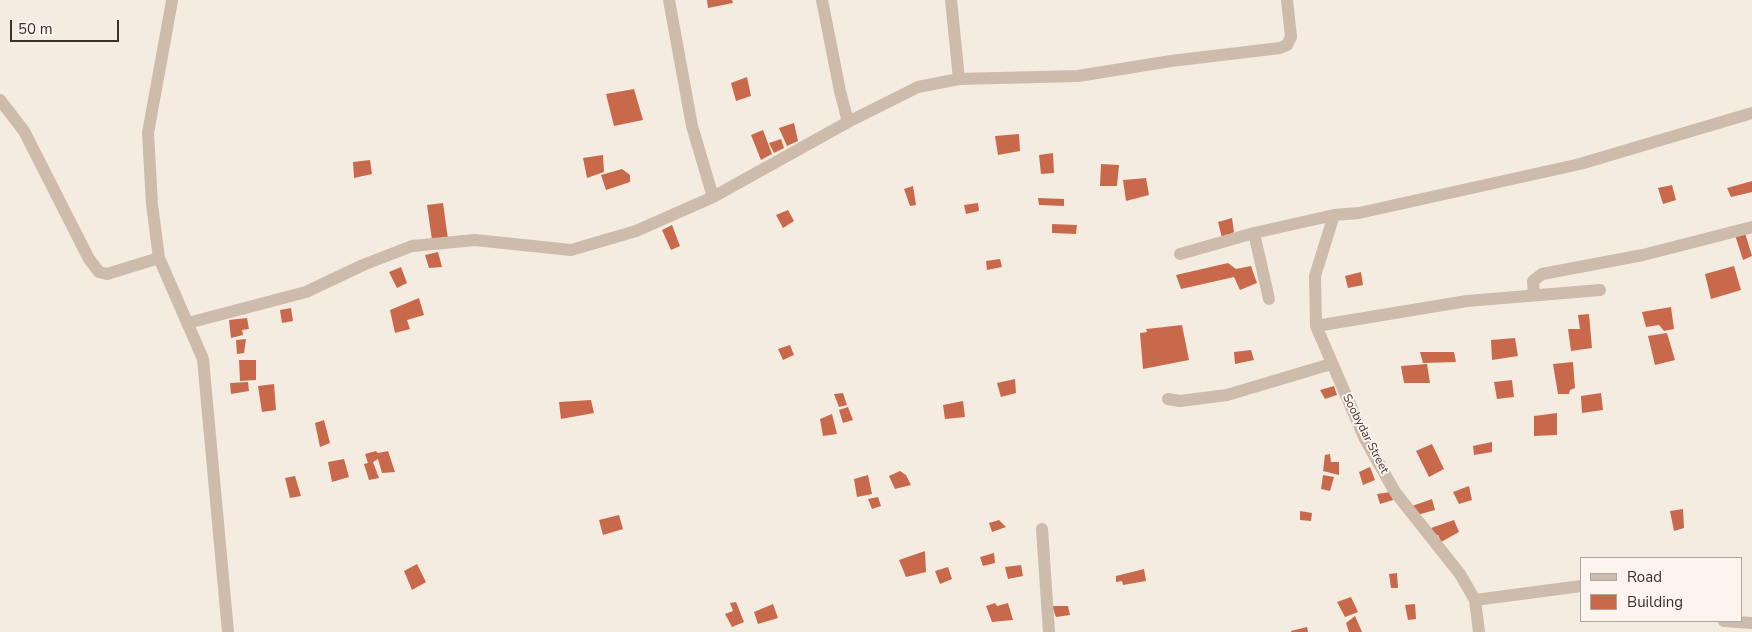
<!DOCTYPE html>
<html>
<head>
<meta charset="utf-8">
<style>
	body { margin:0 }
	#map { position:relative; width:1752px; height:632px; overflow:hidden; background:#f4ebe1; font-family:"Nunito Sans",sans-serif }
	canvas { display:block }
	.legend { position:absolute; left:1580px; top:557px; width:162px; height:65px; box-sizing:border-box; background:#fbf5ee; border:1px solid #aea6a0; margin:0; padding:6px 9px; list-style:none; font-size:15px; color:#3b302b }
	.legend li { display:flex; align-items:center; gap:10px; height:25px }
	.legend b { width:25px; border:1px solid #aea6a0 }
	.scale { position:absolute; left:10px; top:20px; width:109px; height:22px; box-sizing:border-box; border:2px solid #3b302b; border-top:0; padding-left:6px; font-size:15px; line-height:18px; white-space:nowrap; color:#3b302b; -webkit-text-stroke:4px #fbf5ee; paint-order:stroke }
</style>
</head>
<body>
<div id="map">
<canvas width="1752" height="632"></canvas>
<ul class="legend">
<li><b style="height:6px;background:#cdbbac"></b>Road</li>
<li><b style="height:14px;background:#c8694b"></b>Building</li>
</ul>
<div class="scale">50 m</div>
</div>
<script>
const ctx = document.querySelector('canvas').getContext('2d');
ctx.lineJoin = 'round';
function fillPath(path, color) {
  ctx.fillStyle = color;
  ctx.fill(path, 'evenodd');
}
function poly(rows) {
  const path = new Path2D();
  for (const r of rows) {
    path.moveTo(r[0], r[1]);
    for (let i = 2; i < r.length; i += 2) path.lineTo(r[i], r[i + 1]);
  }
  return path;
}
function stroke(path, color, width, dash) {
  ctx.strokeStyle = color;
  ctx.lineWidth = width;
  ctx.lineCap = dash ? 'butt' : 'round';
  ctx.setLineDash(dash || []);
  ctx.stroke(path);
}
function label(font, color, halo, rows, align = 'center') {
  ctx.font = font + ' "Nunito Sans",sans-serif';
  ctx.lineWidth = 4;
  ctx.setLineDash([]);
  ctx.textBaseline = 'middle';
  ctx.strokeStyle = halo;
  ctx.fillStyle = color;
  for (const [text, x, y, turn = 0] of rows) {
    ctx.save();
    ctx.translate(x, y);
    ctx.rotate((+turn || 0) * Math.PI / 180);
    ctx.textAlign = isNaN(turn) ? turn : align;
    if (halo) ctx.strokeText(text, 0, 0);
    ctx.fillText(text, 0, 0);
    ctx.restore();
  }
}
const building = poly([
	[707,0,732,0,733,3,708,8],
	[747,77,751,96,736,101,731,83],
	[634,89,643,120,614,126,606,94],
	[794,123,798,141,787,146,779,128],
	[763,130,772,154,761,160,751,135],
	[1019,134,1020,151,998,155,995,136],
	[781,139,784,148,774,153,769,143],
	[1053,153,1054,173,1041,174,1039,155],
	[603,155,604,172,587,178,583,158],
	[370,160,372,174,354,178,353,162],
	[1101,164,1119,165,1117,186,1100,186],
	[622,169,630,175,630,182,606,190,601,175],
	[1146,178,1149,195,1126,201,1123,180],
	[1752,181,1752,192,1731,197,1727,188],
	[1672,185,1676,200,1663,204,1658,188],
	[913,186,916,205,910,206,904,189],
	[1038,198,1064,199,1064,206,1039,205],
	[443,203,448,239,432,240,427,205],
	[978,203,979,211,966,214,964,205],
	[788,210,794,221,783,228,776,215],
	[1232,218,1234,232,1222,238,1218,222],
	[1052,224,1077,225,1076,234,1052,233],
	[672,225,680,246,671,250,662,230],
	[1745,233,1752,256,1743,260,1735,235],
	[438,252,442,267,429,268,425,255],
	[1000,259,1002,267,987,270,986,261],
	[1228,263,1236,269,1251,266,1257,283,1240,290,1234,277,1181,289,1176,275],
	[1734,266,1741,290,1711,299,1705,274],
	[401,267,407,283,397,288,389,272],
	[1361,272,1363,285,1348,288,1345,276],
	[419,298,424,315,407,320,410,329,395,333,390,310],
	[1671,307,1674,329,1664,331,1659,325,1646,327,1642,312],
	[291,308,293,321,282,323,280,310],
	[1589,314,1592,348,1571,351,1568,329,1580,329,1578,315],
	[247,318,249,329,242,330,243,335,231,338,229,320],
	[1182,325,1189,360,1143,369,1140,333,1147,332,1146,329],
	[1667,333,1675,360,1655,365,1648,336],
	[1515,338,1518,356,1492,360,1491,340],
	[246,339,244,353,237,354,236,340],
	[790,345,794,355,783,360,778,349],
	[1251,350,1254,360,1235,364,1234,352],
	[1420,352,1454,352,1456,362,1423,363],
	[239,360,256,360,256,380,240,381],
	[1573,362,1575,388,1570,390,1569,394,1558,394,1553,364],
	[1427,364,1430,383,1404,383,1401,366],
	[1015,379,1016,393,1001,397,997,383],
	[1512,380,1514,397,1497,399,1494,382],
	[248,382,249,391,231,394,230,383],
	[274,384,276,410,262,412,258,386],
	[1334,386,1337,395,1325,399,1320,390],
	[843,393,847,405,839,407,834,394],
	[1601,393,1603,410,1582,413,1581,396],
	[591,400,594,413,561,419,559,402],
	[963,401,965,417,945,419,943,405],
	[848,407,853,420,843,423,839,410],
	[1557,413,1557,435,1534,436,1534,416],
	[832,414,837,434,823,436,820,419],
	[324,420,330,443,320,447,315,423],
	[1492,442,1492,452,1474,455,1473,446],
	[1432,444,1444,469,1429,477,1416,451],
	[376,451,378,453,388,451,395,472,382,473,378,459,373,462,379,478,369,480,364,464,368,463,365,454],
	[1330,454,1331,462,1339,462,1339,475,1323,471,1325,455],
	[344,459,349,477,332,482,328,462],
	[1370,467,1375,480,1363,485,1359,472],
	[900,471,906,475,911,485,895,489,889,476],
	[868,475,872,494,857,497,854,479],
	[1323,475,1334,477,1330,491,1321,489],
	[295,476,301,496,290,498,285,478],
	[1469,486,1472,500,1459,504,1453,492],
	[1391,492,1393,500,1380,504,1377,494],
	[878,497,881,506,872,509,868,499],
	[1432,499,1435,510,1417,515,1412,506],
	[1683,509,1684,528,1674,531,1670,511],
	[1300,511,1312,513,1311,521,1300,520],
	[619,515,623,529,603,535,599,520],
	[999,520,1006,527,992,532,989,523],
	[1454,520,1459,532,1441,542,1438,535,1434,536,1431,528],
	[925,551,926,572,906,577,899,560],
	[994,553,995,563,983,566,980,557],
	[417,564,426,582,412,590,404,571],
	[1021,565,1023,576,1008,579,1005,567],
	[948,567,952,579,940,584,935,571],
	[1144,569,1146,581,1123,585,1122,581,1116,582,1116,576],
	[1397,573,1398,588,1391,588,1389,574],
	[1351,597,1358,612,1345,617,1337,602],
	[736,602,744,622,732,627,725,614,733,611,730,603],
	[995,603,997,606,1008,603,1013,620,992,622,986,606],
	[773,604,778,618,758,624,754,612],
	[1415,604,1416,619,1408,620,1405,605],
	[1052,606,1068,606,1070,615,1056,617],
	[1355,616,1362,632,1349,632,1346,623],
	[1307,627,1308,632,1291,632,1291,631]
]);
const minor = poly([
	[669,0,692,126,713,197],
	[822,0,840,91,848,122],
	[951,0,959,79],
	[172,1,148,133,152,204,159,258,203,359,228,632],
	[0,100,24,131,89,259,99,272,107,274,159,258],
	[1334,215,1315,276,1316,326,1365,439,1395,492,1460,574,1475,600,1479,632],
	[1254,233,1269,299],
	[1180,254,1254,233,1334,215,1359,213,1580,164,1752,113],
	[1534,295,1533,281,1542,274,1643,255,1752,227],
	[188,323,306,292,363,265,412,246,475,240,571,250,636,231,713,197,848,122,918,87,959,79,1078,76,1171,61,1280,48,1287,45,1291,37,1287,0],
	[1316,326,1467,301,1600,290],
	[1168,399,1180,401,1227,395,1331,364],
	[1042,529,1049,632],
	[1475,600,1581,586],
	[1724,621,1752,623]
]);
const streetNames = [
	["Soobydar Street",1365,434,63]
];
fillPath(building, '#c8694b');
stroke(minor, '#cdbbac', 12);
label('12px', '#3b302b', '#fbf5ee', streetNames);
</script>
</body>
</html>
